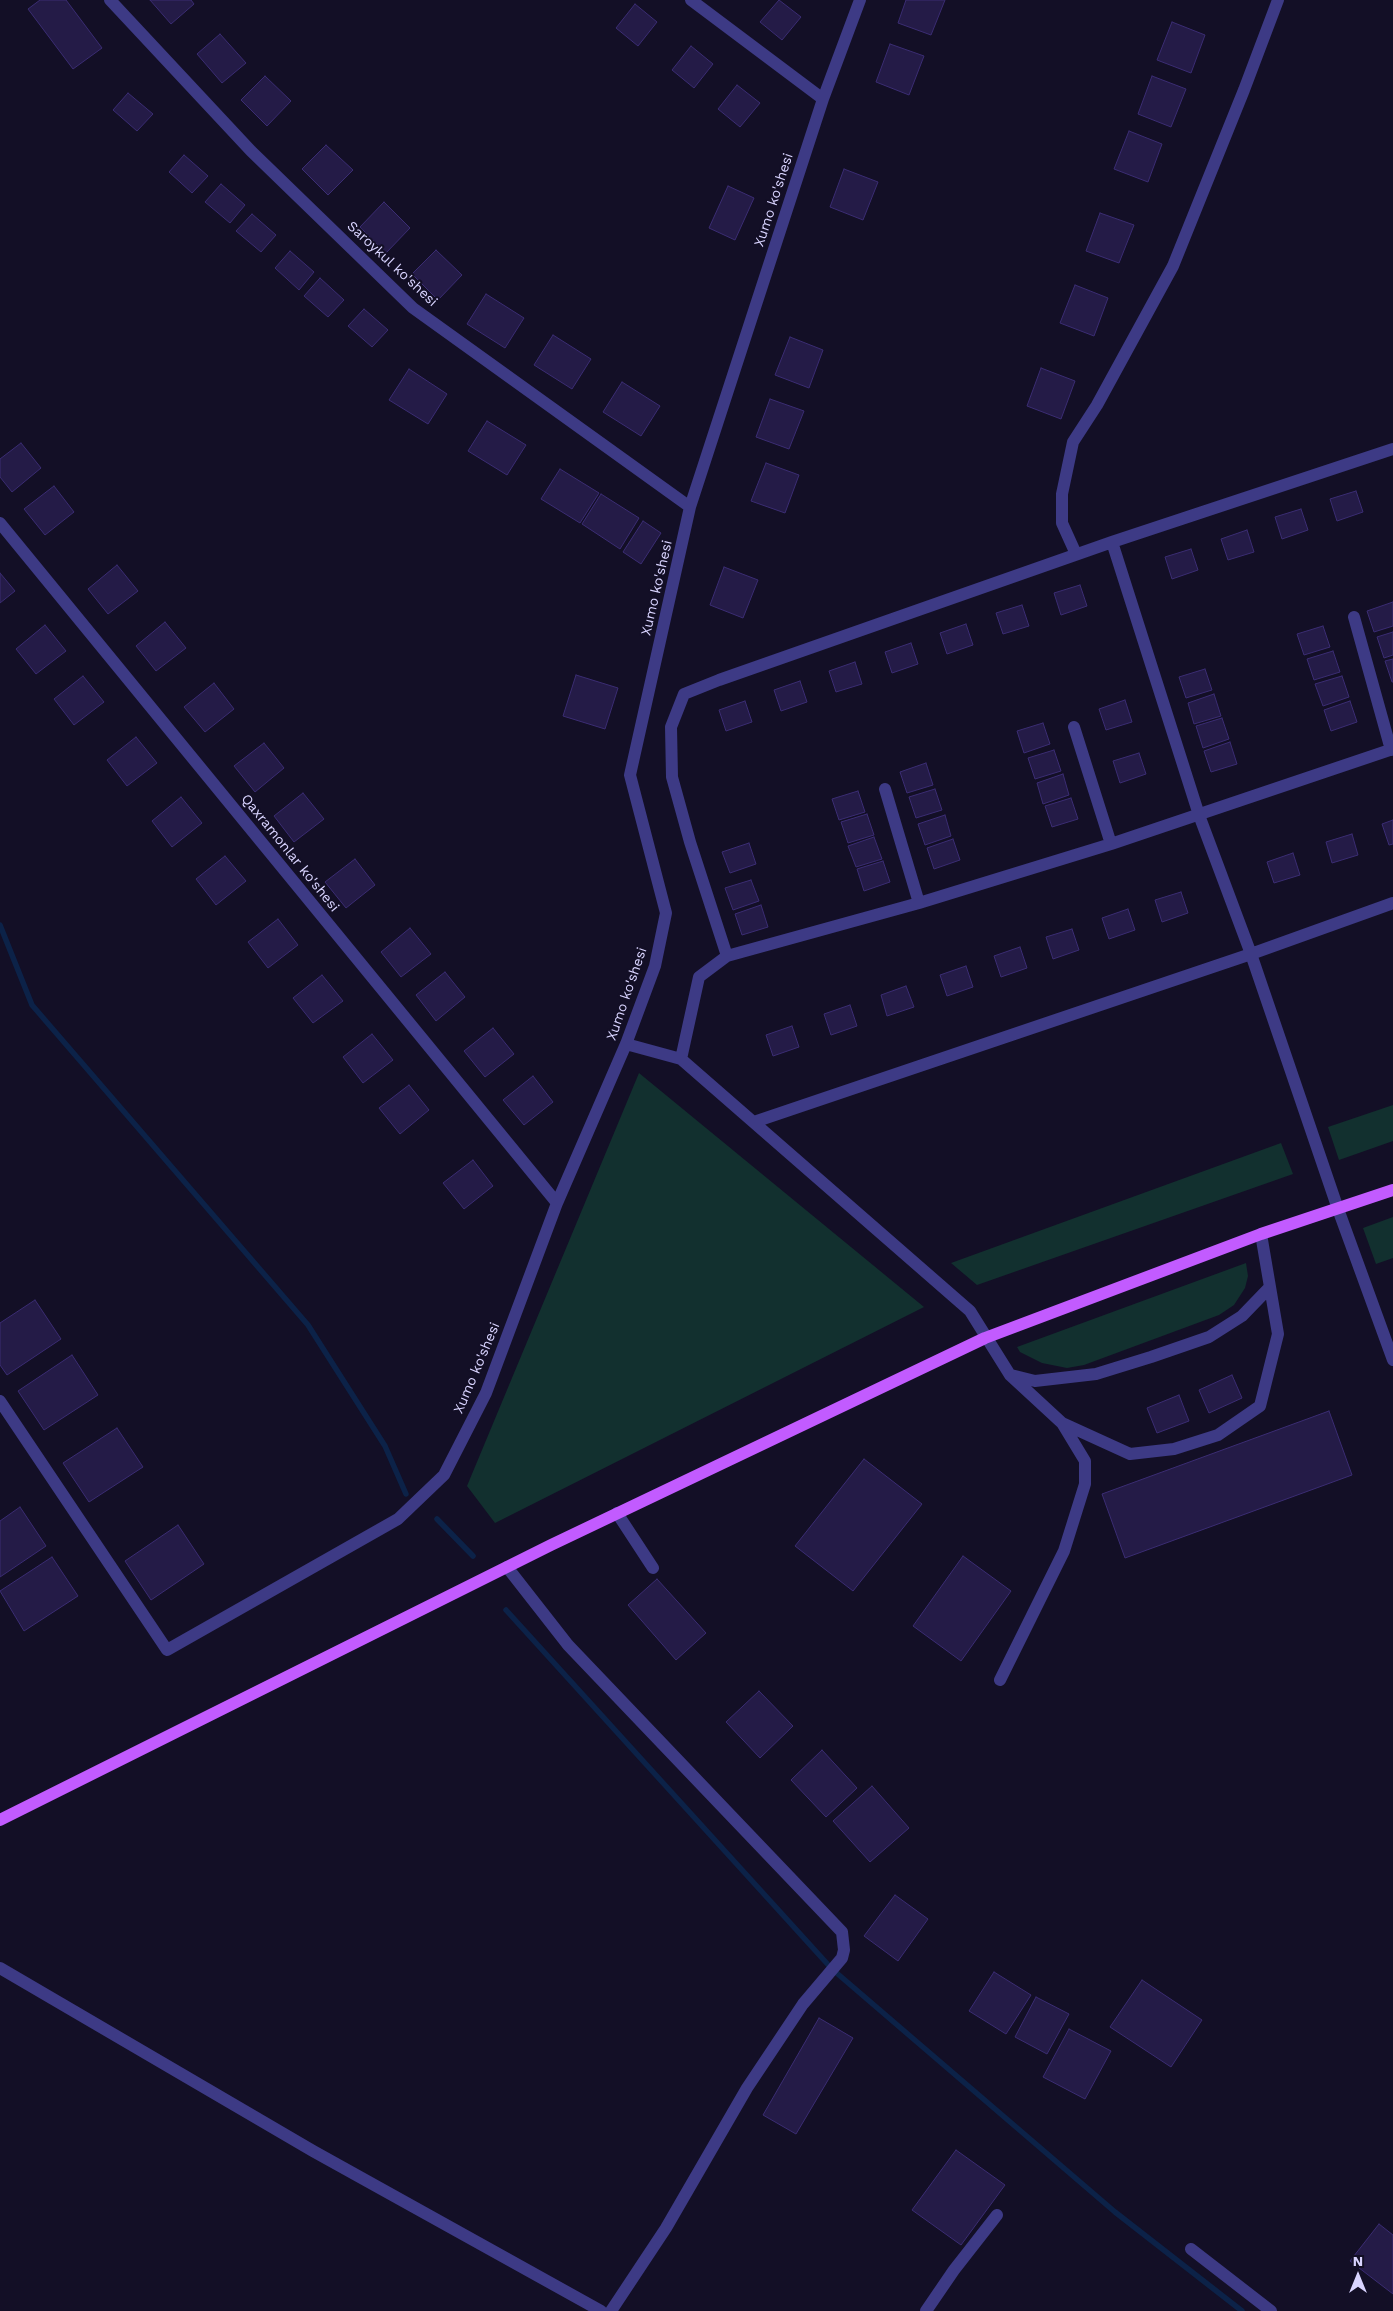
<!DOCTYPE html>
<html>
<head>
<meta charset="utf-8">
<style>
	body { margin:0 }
	#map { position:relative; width:1393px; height:2311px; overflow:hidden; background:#130f26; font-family:"Work Sans",sans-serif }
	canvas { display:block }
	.north { position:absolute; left:1333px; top:2251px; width:50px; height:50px; -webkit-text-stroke:4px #130f26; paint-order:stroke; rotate:0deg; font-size:14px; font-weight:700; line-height:20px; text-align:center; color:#d9d4ff }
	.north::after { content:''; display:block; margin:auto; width:18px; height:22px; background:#d9d4ff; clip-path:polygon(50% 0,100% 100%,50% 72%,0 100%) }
</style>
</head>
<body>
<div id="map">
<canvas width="1393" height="2311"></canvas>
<div class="north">N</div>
</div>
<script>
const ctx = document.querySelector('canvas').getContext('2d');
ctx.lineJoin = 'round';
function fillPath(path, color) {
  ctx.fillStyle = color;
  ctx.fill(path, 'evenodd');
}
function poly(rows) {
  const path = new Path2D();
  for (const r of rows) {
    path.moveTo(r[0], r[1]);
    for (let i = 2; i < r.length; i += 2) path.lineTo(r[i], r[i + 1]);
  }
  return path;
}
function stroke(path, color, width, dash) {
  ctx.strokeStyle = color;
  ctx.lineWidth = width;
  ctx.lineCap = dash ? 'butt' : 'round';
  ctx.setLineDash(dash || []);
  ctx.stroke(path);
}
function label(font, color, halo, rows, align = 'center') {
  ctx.font = font + ' "Work Sans",sans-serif';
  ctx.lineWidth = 4;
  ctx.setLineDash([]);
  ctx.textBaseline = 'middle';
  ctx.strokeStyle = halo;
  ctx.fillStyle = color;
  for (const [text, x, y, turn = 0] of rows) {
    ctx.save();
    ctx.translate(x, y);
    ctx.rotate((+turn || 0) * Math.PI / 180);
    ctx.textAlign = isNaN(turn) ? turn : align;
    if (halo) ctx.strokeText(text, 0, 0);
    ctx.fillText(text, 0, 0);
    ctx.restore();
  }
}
const green = poly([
	[639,1073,924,1307,495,1523,467,1486],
	[1393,1105,1393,1141,1339,1160,1328,1127],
	[1281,1143,1293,1174,977,1285,951,1263],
	[1393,1217,1393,1258,1376,1264,1363,1228],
	[1246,1263,1248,1276,1245,1288,1234,1305,1219,1315,1084,1365,1067,1368,1042,1363,1020,1352,1017,1347]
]);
const stream = poly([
	[0,925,32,1005,308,1325,385,1446,406,1494],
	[437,1519,473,1556],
	[506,1610,832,1969,1115,2212,1242,2311]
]);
const building = poly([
	[40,0,66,0,102,48,73,69,28,9,40,0],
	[150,0,191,0,194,4,171,24,150,0],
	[779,0,801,17,782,40,760,22,779,0],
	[906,0,945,0,931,35,898,23,906,0],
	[635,4,657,22,638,46,616,28,635,4],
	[1172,22,1205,35,1191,73,1157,60,1172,22],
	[220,34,246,63,222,83,197,54,220,34],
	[890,44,924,56,909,95,876,82,890,44],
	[691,46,713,64,694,88,672,70,691,46],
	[265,76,291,101,267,126,241,100,265,76],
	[1152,76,1186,89,1171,127,1138,114,1152,76],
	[737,85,760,103,740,127,718,109,737,85],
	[128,93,153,114,137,131,113,110,128,93],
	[1129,131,1162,144,1148,182,1114,169,1129,131],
	[326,145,353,170,328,195,302,169,326,145],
	[184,155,208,176,192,193,169,172,184,155],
	[844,169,878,182,863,220,830,207,844,169],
	[221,184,245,205,230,223,205,202,221,184],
	[728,186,754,198,735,240,709,228,728,186],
	[384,202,410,228,386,253,360,227,384,202],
	[1100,213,1134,225,1119,263,1086,251,1100,213],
	[252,214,276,235,261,252,236,231,252,214],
	[436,250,462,275,438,300,412,274,436,250],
	[290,251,314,272,299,290,275,268,290,251],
	[320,278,344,300,328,317,304,296,320,278],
	[1075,285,1108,298,1094,336,1060,323,1075,285],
	[486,294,524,318,505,348,467,324,486,294],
	[364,309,388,330,372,347,348,326,364,309],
	[553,335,591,359,572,389,534,365,553,335],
	[790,337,823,350,809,388,775,375,790,337],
	[1041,368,1075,381,1061,419,1027,406,1041,368],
	[409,369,447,394,428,424,389,400,409,369],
	[622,382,660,406,641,436,603,412,622,382],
	[770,399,804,411,789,449,756,437,770,399],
	[487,421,526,445,507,475,468,451,487,421],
	[21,443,41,468,12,492,0,477,0,459,21,443],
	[766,463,799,475,785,513,751,501,766,463],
	[560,469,599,493,580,523,541,499,560,469],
	[54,486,74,512,45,535,24,509,54,486],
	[1356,491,1363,512,1337,521,1330,499,1356,491],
	[601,494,639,518,620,549,582,524,601,494],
	[1301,509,1308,530,1282,539,1275,517,1301,509],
	[643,521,661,533,641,564,623,552,643,521],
	[1247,530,1254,552,1228,560,1221,539,1247,530],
	[1191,549,1198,570,1172,579,1165,557,1191,549],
	[117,565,138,591,108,614,88,589,117,565],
	[724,567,758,580,743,618,710,605,724,567],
	[0,573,15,591,0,603,0,573],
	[1080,585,1087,606,1061,615,1054,593,1080,585],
	[1393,602,1393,626,1374,632,1367,611,1393,602],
	[1022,605,1029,626,1003,634,996,613,1022,605],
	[165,622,186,648,156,671,136,646,165,622],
	[966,624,973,645,947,654,940,633,966,624],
	[45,625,66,651,36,674,16,649,45,625],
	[1323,626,1330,647,1304,655,1297,634,1323,626],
	[1393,632,1393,655,1384,658,1377,637,1393,632],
	[911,643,918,664,892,673,885,652,911,643],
	[1333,651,1340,672,1314,680,1307,659,1333,651],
	[1393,659,1393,682,1392,682,1385,661,1393,659],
	[855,662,862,684,836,692,829,671,855,662],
	[1205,669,1212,690,1186,698,1179,677,1205,669],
	[576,675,618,688,605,729,563,716,576,675],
	[83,676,104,702,74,725,54,699,83,676],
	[1342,676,1349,697,1323,706,1315,684,1342,676],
	[800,681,807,702,781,711,774,690,800,681],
	[214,683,234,709,205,732,184,707,214,683],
	[1214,694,1221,716,1194,724,1188,703,1214,694],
	[1125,700,1132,722,1106,730,1099,709,1125,700],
	[745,701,752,722,726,731,719,710,745,701],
	[1350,701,1357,722,1331,731,1324,710,1350,701],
	[1222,718,1229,739,1203,748,1196,726,1222,718],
	[1043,723,1050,744,1024,753,1017,731,1043,723],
	[136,737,157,763,127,786,107,760,136,737],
	[1230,742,1237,764,1211,772,1204,751,1230,742],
	[264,743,284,768,255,792,234,766,264,743],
	[1054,750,1061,771,1035,779,1028,758,1054,750],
	[1139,753,1146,774,1120,783,1113,761,1139,753],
	[926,763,933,785,907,793,900,772,926,763],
	[1063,774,1069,795,1043,804,1037,783,1063,774],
	[935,789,942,810,916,818,909,797,935,789],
	[858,791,865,812,839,820,832,799,858,791],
	[303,793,324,819,294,842,274,816,303,793],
	[181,797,202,823,172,847,152,821,181,797],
	[1071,798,1078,819,1052,827,1045,806,1071,798],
	[867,814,874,835,848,843,841,822,867,814],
	[945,815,951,836,925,845,918,824,945,815],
	[1393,820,1393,844,1389,845,1382,824,1393,820],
	[1352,834,1358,855,1332,863,1326,842,1352,834],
	[874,837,882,859,856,867,848,846,874,837],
	[953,839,960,860,934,869,927,848,953,839],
	[749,843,756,864,730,873,722,852,749,843],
	[1293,853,1300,875,1274,883,1267,862,1293,853],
	[225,856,246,881,216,905,196,879,225,856],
	[355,859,375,885,346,908,325,882,355,859],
	[883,861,890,882,864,891,857,869,883,861],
	[751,880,759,901,733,910,725,888,751,880],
	[1181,892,1188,913,1162,922,1155,900,1181,892],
	[761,905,768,927,742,935,735,914,761,905],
	[1128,909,1135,930,1109,939,1102,918,1128,909],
	[278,919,298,945,268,968,248,942,278,919],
	[410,928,431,954,401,977,381,952,410,928],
	[1072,929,1079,950,1053,959,1046,937,1072,929],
	[1020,947,1027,968,1001,977,994,956,1020,947],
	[966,966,973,987,947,996,940,975,966,966],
	[445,972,465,997,436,1021,416,995,445,972],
	[322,975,343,1001,313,1023,293,998,322,975],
	[906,986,914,1007,887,1016,881,995,906,986],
	[850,1005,857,1026,831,1035,824,1014,850,1005],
	[792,1026,799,1047,773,1056,766,1035,792,1026],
	[493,1028,514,1054,485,1077,464,1051,493,1028],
	[372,1034,393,1060,363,1083,343,1057,372,1034],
	[533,1076,553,1102,524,1125,503,1100,533,1076],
	[409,1085,429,1110,400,1134,379,1108,409,1085],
	[473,1160,493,1186,464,1209,443,1183,473,1160],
	[35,1300,61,1339,7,1375,0,1365,0,1323,35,1300],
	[72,1355,98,1395,44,1430,18,1391,72,1355],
	[1232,1375,1242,1398,1209,1413,1199,1390,1232,1375],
	[1179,1395,1189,1421,1157,1433,1147,1408,1179,1395],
	[1329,1411,1352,1475,1125,1558,1102,1494,1329,1411],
	[117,1428,143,1467,89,1502,63,1463,117,1428],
	[864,1459,922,1504,853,1591,795,1546,864,1459],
	[20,1507,46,1546,0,1577,0,1521,20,1507],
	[178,1525,204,1564,151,1600,125,1561,178,1525],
	[963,1556,1011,1591,961,1661,913,1626,963,1556],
	[52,1557,78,1596,24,1631,0,1591,52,1557],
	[657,1579,706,1633,676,1660,628,1605,657,1579],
	[759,1691,793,1726,760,1758,726,1722,759,1691],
	[822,1750,857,1788,826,1817,791,1780,822,1750],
	[872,1786,909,1828,870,1862,833,1821,872,1786],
	[895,1895,928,1919,898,1961,864,1936,895,1895],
	[994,1972,1031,1995,1006,2034,969,2011,994,1972],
	[1142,1980,1202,2020,1171,2067,1110,2027,1142,1980],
	[1036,1997,1069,2014,1047,2054,1015,2037,1036,1997],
	[819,2018,853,2038,796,2134,763,2115,819,2018],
	[1069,2029,1111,2051,1085,2099,1043,2077,1069,2029],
	[956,2150,1005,2185,961,2245,912,2210,956,2150],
	[1379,2224,1393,2235,1393,2294,1350,2261,1379,2224]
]);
const minor = poly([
	[110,0,251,151,413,308,690,507],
	[691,0,823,99],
	[0,523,557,1203],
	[1112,542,1199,815,1251,954,1338,1209,1393,1360],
	[1076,554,1062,523,1062,494,1073,442,1097,405,1173,266,1244,90,1278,0],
	[1354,617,1391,750],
	[1074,727,1111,844],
	[885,789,919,903],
	[727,956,690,842,672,777,671,727,684,694,719,680,1112,542,1393,449],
	[626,1044,681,1059,970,1311,1010,1375,1062,1423,1130,1454,1174,1449,1218,1435,1260,1406,1278,1334,1261,1234],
	[681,1059,699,977,727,956,919,903,1111,844,1393,749],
	[754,1122,1251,954,1393,903],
	[1011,1375,1035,1381,1096,1374,1151,1357,1209,1337,1242,1316,1270,1287],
	[0,1401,167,1650,398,1519,444,1475,486,1393,557,1203,626,1044,655,966,666,913,630,775,690,507,823,99,860,0],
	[617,1513,653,1568],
	[507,1567,568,1645,842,1932,844,1950,842,1958,803,2004,747,2088,666,2228,611,2311],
	[1000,1680,1064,1551,1085,1484,1085,1461,1062,1423],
	[0,1968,313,2151,601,2311],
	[1191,2249,1271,2311],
	[926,2311,954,2270,997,2215]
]);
const major = poly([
	[0,1820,551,1545,985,1338,1261,1234,1393,1190]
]);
const streetNames = [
	["Xumo ko'shesi",774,200,-72],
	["Saroykul ko'shesi",392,264,43],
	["Xumo ko'shesi",657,588,-77],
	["Qaxramonlar ko'shesi",290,853,51],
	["Xumo ko'shesi",627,994,-71],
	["Xumo ko'shesi",477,1368,-67]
];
fillPath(green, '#12302f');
stroke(stream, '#0c2248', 5.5);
fillPath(building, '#241b47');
stroke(building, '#3b2d73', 1);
stroke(minor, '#3d3a85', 12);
stroke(major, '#c25bff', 12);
label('14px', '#d9d4ff', '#130f26', streetNames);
</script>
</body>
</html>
